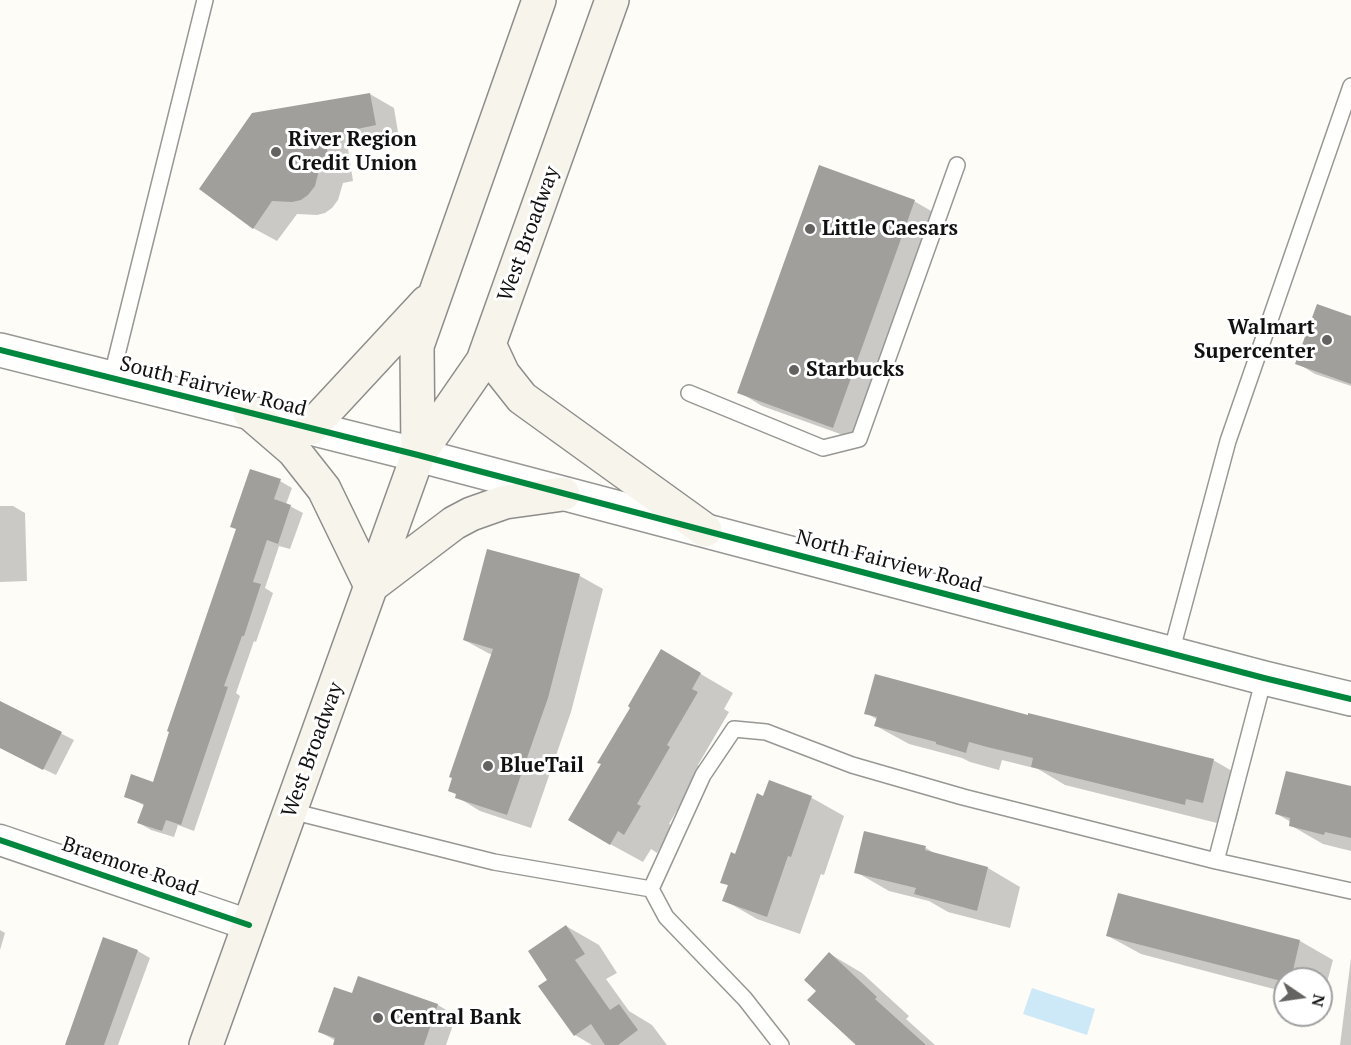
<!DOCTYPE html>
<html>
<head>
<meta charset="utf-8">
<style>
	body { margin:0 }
	#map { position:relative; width:1351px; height:1045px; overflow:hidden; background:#fdfcf7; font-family:"PT Serif",serif }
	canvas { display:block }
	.north { position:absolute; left:1273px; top:967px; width:60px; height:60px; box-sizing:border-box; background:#fff; border:2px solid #a0a0a0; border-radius:50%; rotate:103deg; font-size:16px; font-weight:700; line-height:24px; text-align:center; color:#111 }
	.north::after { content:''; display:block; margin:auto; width:21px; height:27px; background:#646362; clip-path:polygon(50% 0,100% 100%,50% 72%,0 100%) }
</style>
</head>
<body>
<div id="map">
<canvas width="1351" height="1045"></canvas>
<div class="north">N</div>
</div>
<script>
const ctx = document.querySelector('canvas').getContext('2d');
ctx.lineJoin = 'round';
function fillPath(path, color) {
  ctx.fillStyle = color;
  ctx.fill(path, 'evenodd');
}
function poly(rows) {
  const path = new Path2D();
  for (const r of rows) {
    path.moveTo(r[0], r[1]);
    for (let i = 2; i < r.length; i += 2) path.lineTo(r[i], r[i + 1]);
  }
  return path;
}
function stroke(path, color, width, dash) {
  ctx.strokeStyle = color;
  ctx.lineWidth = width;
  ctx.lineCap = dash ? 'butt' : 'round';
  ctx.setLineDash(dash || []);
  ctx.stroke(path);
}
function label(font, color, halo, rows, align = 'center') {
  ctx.font = font + ' "PT Serif",serif';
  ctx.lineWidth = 6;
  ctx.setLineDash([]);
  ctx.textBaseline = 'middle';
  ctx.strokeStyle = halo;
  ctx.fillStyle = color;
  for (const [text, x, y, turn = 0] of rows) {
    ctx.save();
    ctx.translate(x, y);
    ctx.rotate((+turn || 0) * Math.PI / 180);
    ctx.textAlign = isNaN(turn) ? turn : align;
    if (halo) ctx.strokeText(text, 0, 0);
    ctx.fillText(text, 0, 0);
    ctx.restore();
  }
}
const water = poly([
	[1032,988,1095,1009,1087,1035,1023,1014]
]);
const shadow = poly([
	[370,94,394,108,399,138,348,149,353,181,343,183,338,200,332,208,325,213,317,215,297,214,277,241,253,228,201,188],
	[914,201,938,215,857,440,762,406,739,392],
	[1351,318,1351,386,1315,374,1297,363],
	[280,481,292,488,286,504,303,513,290,549,279,546,265,588,273,593,256,642,254,641,236,693,240,696,194,831,178,825,174,837,151,830,139,823,145,806,126,796,154,784],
	[0,506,13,506,25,513,27,581,0,582],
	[488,551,580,576,603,589,571,712,531,828,480,811,457,797,493,655,488,653,464,640],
	[694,670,733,693,724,709,729,712,698,765,702,767,669,824,673,826,657,853,651,849,643,862,610,844],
	[0,703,74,740,56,775,0,748],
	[866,713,1029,717,1213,760,1246,779,1236,821,1219,816,1217,823,1065,785,1038,769,1002,760,999,770,970,762,962,758,909,744,876,726,878,720],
	[770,782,812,798,844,816,824,875,821,874,800,934,757,919,724,900,729,886,722,882,764,797],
	[1351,788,1351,851,1323,844,1290,825,1291,822,1277,814],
	[926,848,939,856,988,868,1020,887,1010,928,948,912,929,901,889,891,856,872],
	[1119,894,1300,941,1333,960,1322,1001,1321,1001,1321,979,1285,979,1285,992,1141,954,1108,936],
	[566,926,599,945,617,973,606,979,629,1011,652,1025,667,1045,592,1045,575,1035,549,980],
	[0,930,5,933,0,950],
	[104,939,138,951,150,958,118,1045,65,1045,68,1036,69,1037],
	[830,954,862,973,909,1016,906,1019,935,1045,855,1045,857,1043,818,991],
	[1351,958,1351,1045,1340,1045],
	[359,978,438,1005,456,1016,446,1045,335,1045,336,1041,320,1032,353,995]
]);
const building = poly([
	[370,93,376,125,325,136,330,168,319,170,315,186,308,195,301,200,292,202,272,201,253,229,199,189,252,113],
	[819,165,915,200,833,428,737,393],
	[1317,304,1351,316,1351,384,1295,364],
	[250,469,281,479,274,499,291,505,278,544,267,540,253,582,261,584,244,636,242,636,224,686,228,687,181,825,166,820,162,831,137,823,144,804,124,797,131,774,153,782,169,732,167,731,236,529,230,527],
	[487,549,580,574,548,698,507,815,455,798,456,794,448,791,452,778,449,777,493,649,463,640],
	[661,649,701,673,692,689,698,692,667,745,670,747,637,804,641,806,624,835,618,831,610,845,568,820,601,764,597,763,630,708,628,706],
	[875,674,1028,715,1028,713,1214,759,1203,803,1186,799,1185,805,1031,767,1033,758,987,747,969,742,966,753,936,744,936,742,874,726,877,717,864,714],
	[0,701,62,732,43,770,0,748],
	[1286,771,1351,786,1351,838,1325,832,1324,835,1289,826,1290,818,1275,814],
	[769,780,812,796,791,857,788,856,767,917,722,901,728,885,720,883,731,852,735,854,757,793,763,796],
	[864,831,926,846,925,850,988,867,977,911,914,894,916,888,854,873],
	[1118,893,1300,940,1291,979,1285,979,1285,982,1106,936],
	[566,925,585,954,575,960,610,1010,619,1004,638,1030,618,1045,605,1045,591,1024,574,1036,538,986,547,980,528,951],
	[103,937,138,950,104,1045,65,1045],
	[829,952,877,997,875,999,926,1045,856,1045,807,1000,816,991,804,980],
	[358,976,438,1004,424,1045,333,1045,335,1038,318,1032,334,987,352,993]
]);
const service = poly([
	[111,379,205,0],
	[689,393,823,448,859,439,957,165],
	[1171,653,1228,441,1351,86],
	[291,811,494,862,651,889],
	[1216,861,1264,678],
	[651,889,703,775,734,729,766,732,852,765,963,797,1216,861,1351,891],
	[651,889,666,917,745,999,781,1045]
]);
const minor = poly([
	[0,840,249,925]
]);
const tertiary = poly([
	[0,350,418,455,1264,678,1351,699]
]);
const secondary = poly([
	[489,344,503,374,522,398,705,530],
	[250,413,294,451,324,489,371,586,454,523,471,514,505,502,563,494],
	[310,428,427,302],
	[418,455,417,346,539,0],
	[206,1045,418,455,483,361,612,0]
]);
const cycleway = poly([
	[0,350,418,455,1264,678,1351,699],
	[0,840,249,925]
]);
const markers = [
	[276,152,6,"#646362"],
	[810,229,6,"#646362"],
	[1327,340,6,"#646362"],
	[794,370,6,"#646362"],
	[488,766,6,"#646362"],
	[378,1018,6,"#646362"]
];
const poiNames = [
	["River Region",288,140],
	["Credit Union",288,164],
	["Little Caesars",822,229],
	["Walmart",1315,328,"right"],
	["Supercenter",1315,352,"right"],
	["Starbucks",806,370],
	["BlueTail",500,766],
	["Central Bank",390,1018]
];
const streetNames = [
	["West Broadway",529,234,-70],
	["South Fairview Road",213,387,14],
	["North Fairview Road",889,562,15],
	["West Broadway",313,750,-70],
	["Braemore Road",130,867,19]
];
fillPath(water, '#cde8f7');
fillPath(shadow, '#0003');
fillPath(building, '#a19f9c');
stroke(service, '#979795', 18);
stroke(minor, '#979795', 33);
stroke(tertiary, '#979795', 36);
stroke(secondary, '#8e8d8b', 36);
stroke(service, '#fffffe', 15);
stroke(minor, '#fffffe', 30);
stroke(tertiary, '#fffffe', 33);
stroke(secondary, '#f6f4eb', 33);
stroke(cycleway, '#00873e', 6);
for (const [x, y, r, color] of markers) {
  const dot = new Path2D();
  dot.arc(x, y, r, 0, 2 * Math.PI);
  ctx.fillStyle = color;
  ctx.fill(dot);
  stroke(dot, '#fff', 2);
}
label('bold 21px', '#111', '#fff', poiNames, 'left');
label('21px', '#111', '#fff', streetNames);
</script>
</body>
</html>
